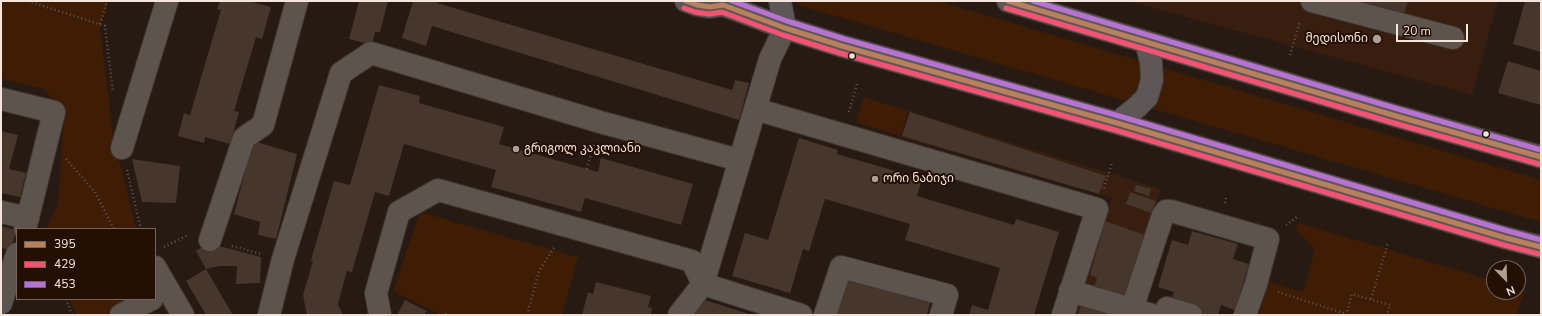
<!DOCTYPE html>
<html>
<head>
<meta charset="utf-8">
<style>
	body { margin:0 }
	#map { position:relative; width:1542px; height:316px; overflow:hidden; background:#261a13; font-family:"Nunito Sans",sans-serif }
	canvas { display:block }
	.frame { position:absolute; inset:0; border:2px solid #f5e6dd; pointer-events:none }
	.legend { position:absolute; left:16px; top:228px; width:140px; height:72px; box-sizing:border-box; background:#230f03; border:1px solid #77655a; margin:0; padding:5px 7px; list-style:none; font-size:12px; color:#f5e6dd }
	.legend li { display:flex; align-items:center; gap:8px; height:20px }
	.legend b { width:20px; border:1px solid #77655a }
	.north { position:absolute; left:1486px; top:260px; width:40px; height:40px; box-sizing:border-box; background:#230f03; border:1px solid #77655a; border-radius:50%; rotate:157deg; font-size:11px; font-weight:700; line-height:16px; text-align:center; color:#f5e6dd }
	.north::after { content:''; display:block; margin:auto; width:14px; height:18px; background:#ad9f96; clip-path:polygon(50% 0,100% 100%,50% 72%,0 100%) }
	.scale { position:absolute; left:1396px; top:24px; width:72px; height:18px; box-sizing:border-box; border:2px solid #f5e6dd; border-top:0; padding-left:5px; font-size:12px; line-height:14px; white-space:nowrap; color:#f5e6dd; -webkit-text-stroke:3px #230f03; paint-order:stroke }
</style>
</head>
<body>
<div id="map">
<canvas width="1542" height="316"></canvas>
<div class="frame"></div>
<ul class="legend">
<li><b style="height:5px;background:#b6815c"></b>395</li>
<li><b style="height:5px;background:#f65372"></b>429</li>
<li><b style="height:5px;background:#b673d3"></b>453</li>
</ul>
<div class="north">N</div>
<div class="scale">20 m</div>
</div>
<script>
const ctx = document.querySelector('canvas').getContext('2d');
ctx.lineJoin = 'round';
function fillPath(path, color) {
  ctx.fillStyle = color;
  ctx.fill(path, 'evenodd');
}
function poly(rows) {
  const path = new Path2D();
  for (const r of rows) {
    path.moveTo(r[0], r[1]);
    for (let i = 2; i < r.length; i += 2) path.lineTo(r[i], r[i + 1]);
  }
  return path;
}
function stroke(path, color, width, dash) {
  ctx.strokeStyle = color;
  ctx.lineWidth = width;
  ctx.lineCap = dash ? 'butt' : 'round';
  ctx.setLineDash(dash || []);
  ctx.stroke(path);
}
function label(font, color, halo, rows, align = 'center') {
  ctx.font = font + ' "Nunito Sans","Noto Sans Georgian",sans-serif';
  ctx.lineWidth = 4;
  ctx.setLineDash([]);
  ctx.textBaseline = 'middle';
  ctx.strokeStyle = halo;
  ctx.fillStyle = color;
  for (const [text, x, y, turn = 0] of rows) {
    ctx.save();
    ctx.translate(x, y);
    ctx.rotate((+turn || 0) * Math.PI / 180);
    ctx.textAlign = isNaN(turn) ? turn : align;
    if (halo) ctx.strokeText(text, 0, 0);
    ctx.fillText(text, 0, 0);
    ctx.restore();
  }
}
const built = poly([
	[1127,1,1498,1,1472,95],
	[909,111,1161,189,1121,315,1074,315,1112,198,900,137]
]);
const green = poly([
	[1,1,109,1,100,29,113,135,136,229,46,229,58,205,64,115,45,89,1,79],
	[796,1,938,1,1541,180,1541,222,798,5],
	[864,97,908,111,900,136,856,122],
	[420,212,578,257,562,315,441,315,393,291],
	[1299,223,1494,281,1494,292,1518,292,1518,288,1524,290,1517,315,1259,315,1268,282,1303,292,1315,249,1294,228],
	[70,299,134,299,103,315,77,315]
]);
const building = poly([
	[220,1,249,1,271,7,262,39,256,37,234,111,239,112,230,144,205,137,204,143,178,136,184,113,190,115,221,10,217,9],
	[359,1,388,1,380,32,375,32,372,45,349,39],
	[413,1,438,1,437,3,732,90,735,80,749,83,739,120,432,26,426,46,402,38],
	[1356,1,1408,1,1404,14],
	[1525,1,1541,1,1541,52,1513,44],
	[1508,61,1541,71,1541,105,1498,93],
	[379,85,420,96,419,103,504,127,499,144,598,172,601,158,693,184,681,225,585,198,581,212,491,187,496,170,404,144,389,196,375,192,352,272,347,271,338,304,343,315,307,315,303,295,313,261,311,261,313,253,334,181,350,185],
	[910,112,1106,176,1099,194,902,136],
	[1,131,18,135,9,169,26,173,20,197,1,193],
	[799,138,838,150,837,154,922,179,917,196,1014,225,1016,219,1059,232,1034,315,969,315,972,305,988,310,1000,268,905,240,910,224,825,199,809,251,803,249,790,293,732,276,745,233,768,240],
	[253,141,297,154,276,239,258,235,260,222,234,214],
	[132,159,180,166,176,203,142,202],
	[1136,185,1151,189,1149,196,1134,191],
	[1130,192,1156,201,1151,213,1126,204],
	[1105,221,1145,235,1125,299,1093,290,1097,278,1090,275],
	[1,226,16,230,11,250,1,248],
	[1192,231,1238,244,1233,259,1249,264,1235,310,1221,305,1218,315,1198,315,1169,306,1174,292,1158,287,1172,240,1188,245],
	[208,243,261,257,260,283,236,284,237,266,220,266,206,269,196,251],
	[206,269,233,315,206,315,186,281],
	[847,273,932,295,927,315,835,315],
	[596,282,651,296,648,307,652,308,651,315,582,315,588,292,593,294],
	[696,297,752,315,691,315],
	[405,300,427,311,424,315,397,315],
	[1081,305,1112,315,1078,315]
]);
const path = poly([
	[28,1,105,26,113,92],
	[100,24,107,1],
	[1290,55,1300,21],
	[849,112,857,84],
	[66,159,95,192,114,229],
	[587,169,594,143],
	[127,170,141,229],
	[1104,188,1112,163],
	[1225,203,1226,197],
	[1286,225,1297,217],
	[232,246,261,254],
	[164,247,188,235],
	[1278,292,1346,314],
	[66,299,72,315],
	[1371,299,1388,243],
	[445,314,449,315],
	[527,315,539,271,555,246],
	[1346,315,1352,294,1390,305,1387,315]
]);
const minor = poly([
	[1312,1,1453,38],
	[1,99,54,112,25,229],
	[755,109,1097,209,1063,315],
	[122,148,167,1],
	[1,212,28,218],
	[210,240,244,138,263,125,297,1],
	[155,267,183,315],
	[1070,291,1132,309],
	[1,303,17,254],
	[121,315,152,299],
	[269,315,283,259,341,73,371,53,600,122,739,160],
	[380,315,376,293,399,212,438,190,692,261,703,284,801,315],
	[679,315,703,284,770,59,785,28],
	[825,315,841,267,947,295,941,315],
	[1152,315,1132,309,1163,215,1166,211,1171,211,1268,239,1256,284,1245,315],
	[1164,315,1167,308,1191,315]
]);
const major = poly([
	[686,1,697,5,710,7,723,5,732,1],
	[780,1,785,28],
	[1008,1,1396,116,1541,157],
	[723,5,785,28,842,46,1117,123,1506,238,1541,247],
	[1117,123,1137,107,1147,97,1152,80,1151,62,1146,42]
]);
const bus1 = poly([
	[686,1,697,5,710,7,723,5,785,28,842,46,1117,123,1506,238,1541,247],
	[1008,1,1396,116,1541,157]
]);
const bus2 = poly([
	[684,8,695,12,709,14,722,12,783,35,840,53,1115,130,1504,245,1539,254],
	[1006,8,1394,123,1539,164]
]);
const bus3 = poly([
	[732,1,787,21,844,39,1119,116,1508,231,1541,240],
	[1033,1,1398,109,1541,150]
]);
const markers = [
	[1377,39,5,"#ad9f96"],
	[852,56,3.5,"#f5e6dd"],
	[1486,134,3.5,"#f5e6dd"],
	[516,149,4,"#ad9f96"],
	[875,179,4,"#ad9f96"]
];
const poiNames = [
	["მედისონი",1368,39,"right"],
	["გრიგოლ კაკლიანი",524,149],
	["ორი ნაბიჯი",883,179]
];
fillPath(built, '#371e0e');
fillPath(green, '#3e1d04');
fillPath(building, '#46362c');
stroke(minor, '#413732', 24);
stroke(major, '#413732', 24);
stroke(path, '#5e5650', 2.5, [1, 3]);
stroke(minor, '#5d544e', 22);
stroke(major, '#5f5657', 22);
stroke(bus1, '#b6815c', 5);
stroke(bus2, '#f65372', 5);
stroke(bus3, '#b673d3', 5);
for (const [x, y, r, color] of markers) {
  const dot = new Path2D();
  dot.arc(x, y, r, 0, 2 * Math.PI);
  ctx.fillStyle = color;
  ctx.fill(dot);
  stroke(dot, '#230f03', 1.5);
}
label('12px', '#f5e6dd', '#230f03', poiNames, 'left');
</script>
</body>
</html>
